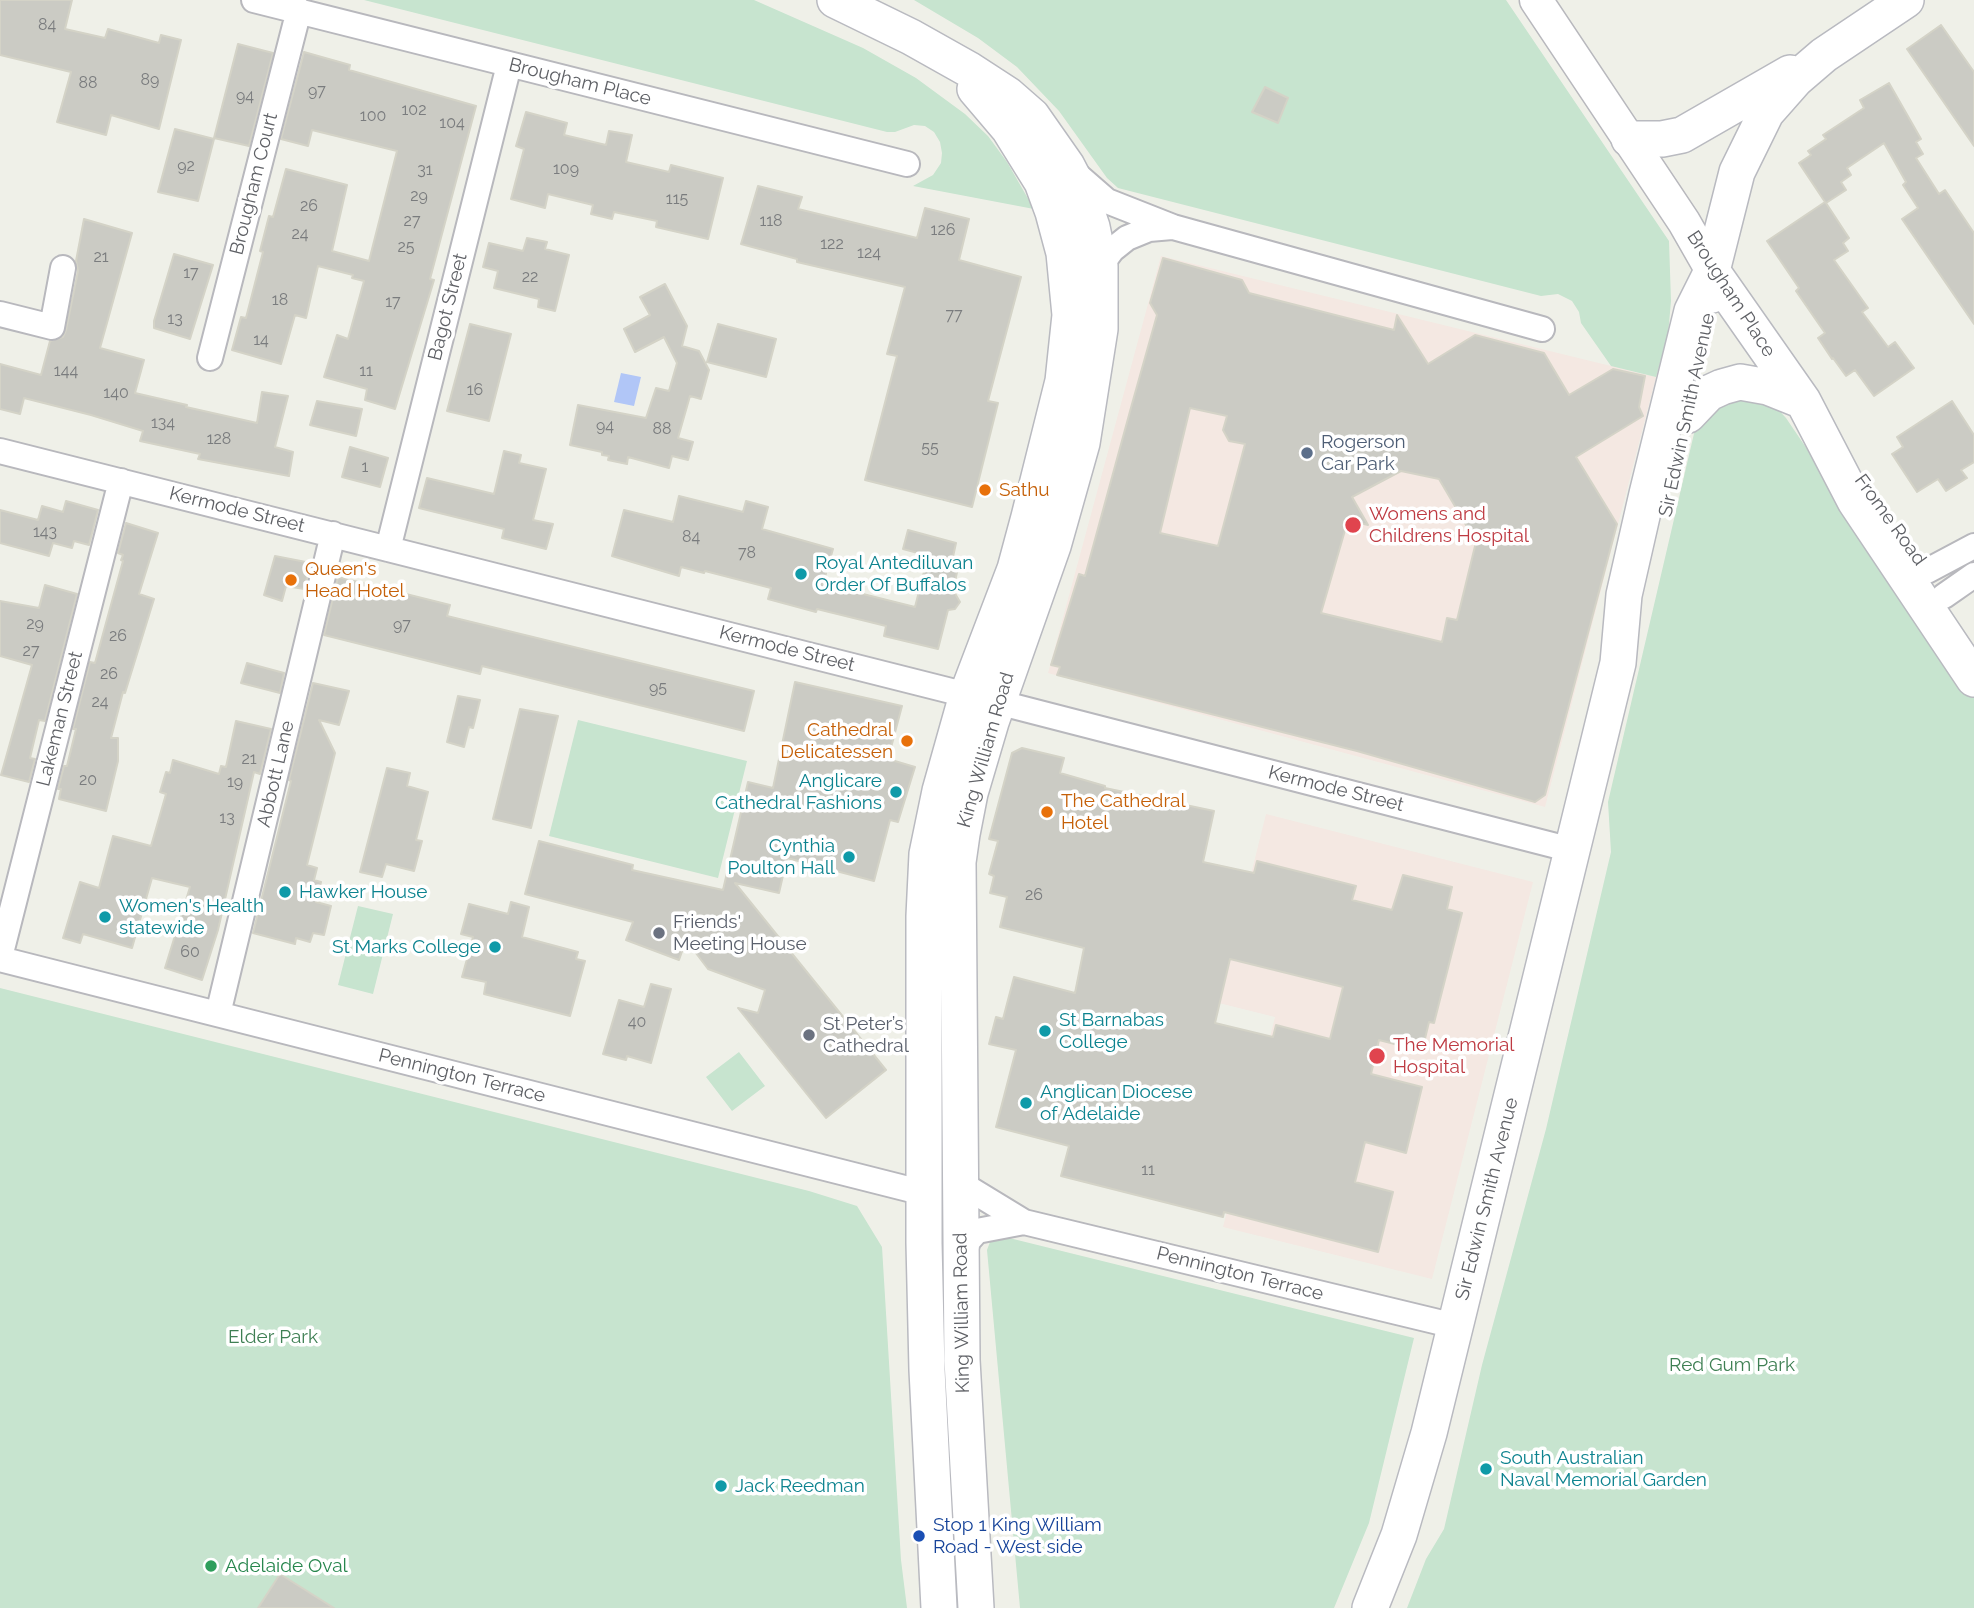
<!DOCTYPE html>
<html>
<head>
<meta charset="utf-8">
<style>
	body { margin:0 }
	canvas { display:block; background:#eff0e8 }
</style>
</head>
<body>
<canvas width="1974" height="1608"></canvas>
<script>
const ctx = document.querySelector('canvas').getContext('2d');
ctx.lineJoin = 'round';
function fillPath(path, color) {
  ctx.fillStyle = color;
  ctx.fill(path, 'evenodd');
}
function poly(rows) {
  const path = new Path2D();
  for (const r of rows) {
    path.moveTo(r[0], r[1]);
    for (let i = 2; i < r.length; i += 2) path.lineTo(r[i], r[i + 1]);
  }
  return path;
}
function stroke(path, color, width, dash) {
  ctx.strokeStyle = color;
  ctx.lineWidth = width;
  ctx.lineCap = dash ? 'butt' : 'round';
  ctx.setLineDash(dash || []);
  ctx.stroke(path);
}
function label(font, color, halo, rows, align = 'center') {
  ctx.font = font + ' Raleway,sans-serif';
  ctx.lineWidth = 7;
  ctx.setLineDash([]);
  ctx.textBaseline = 'middle';
  ctx.strokeStyle = halo;
  ctx.fillStyle = color;
  for (const [text, x, y, turn = 0] of rows) {
    ctx.save();
    ctx.translate(x, y);
    ctx.rotate((+turn || 0) * Math.PI / 180);
    ctx.textAlign = isNaN(turn) ? turn : align;
    if (halo) ctx.strokeText(text, 0, 0);
    ctx.fillText(text, 0, 0);
    ctx.restore();
  }
}
const medical = poly([
	[1161,256,1656,377,1545,807,1048,673],
	[1266,814,1533,882,1432,1279,1223,1227,1275,1017,1219,1003]
]);
const green = poly([
	[364,0,754,0,863,48,916,78,965,114,988,136,1007,162,1034,209,913,186,933,175,941,163,942,153,940,142,934,132,925,126,914,125,895,132,887,132],
	[914,0,1506,0,1669,241,1671,301,1668,335,1656,377,1611,366,1581,323,1579,312,1572,301,1558,294,1541,296,1118,188,1107,178,1059,111,1017,67,978,38],
	[1732,396,1774,405,1786,418,1974,695,1974,1608,1407,1608,1426,1559,1444,1529,1482,1365,1546,1129,1611,852,1608,802,1696,425],
	[578,720,747,761,718,878,549,836],
	[358,906,393,914,373,994,338,985],
	[0,988,809,1191,857,1206,882,1247,901,1560,907,1608,0,1608],
	[739,1052,765,1086,732,1111,706,1077],
	[993,1234,1414,1338,1369,1523,1334,1608,1020,1608,987,1250]
]);
const water = poly([
	[621,373,641,377,634,406,614,402]
]);
const building = poly([
	[0,0,72,0,65,29,105,38,108,29,159,43,161,35,181,40,159,129,111,115,106,135,57,122,71,72,0,55,0,0],
	[1941,25,1974,72,1974,146,1907,49,1941,25],
	[238,44,273,53,249,146,214,138,238,44],
	[304,52,350,65,349,70,476,106,430,279,434,280,395,409,365,400,367,389,324,377,337,335,348,339,364,281,352,278,353,275,318,266,306,318,295,315,281,364,232,350,241,317,246,318,263,252,260,251,269,216,273,217,286,169,347,185,332,251,369,261,397,151,312,130,308,146,281,139,304,52],
	[1889,83,1921,139,1916,142,1923,154,1916,158,1939,194,1945,190,1974,233,1974,324,1902,219,1918,208,1903,185,1906,182,1884,143,1847,168,1851,175,1841,182,1846,190,1826,203,1849,238,1843,243,1848,251,1834,260,1868,308,1862,312,1888,347,1895,342,1914,368,1874,396,1855,370,1846,376,1833,358,1832,359,1818,338,1825,333,1796,291,1799,288,1767,241,1825,202,1799,163,1811,155,1808,151,1826,139,1823,135,1864,108,1860,100,1889,83],
	[1265,87,1288,98,1278,123,1252,112,1265,87],
	[526,112,567,123,564,135,606,145,609,131,632,135,626,162,669,172,671,165,723,178,708,239,656,227,657,221,614,212,612,219,591,214,593,205,548,194,545,208,511,199,524,149,516,146,526,112],
	[175,129,214,139,198,201,158,192,175,129],
	[758,186,802,197,798,209,917,238,925,208,969,219,959,260,1021,277,988,401,998,403,972,507,865,480,897,356,887,354,905,287,797,262,797,259,741,244,758,186],
	[84,219,132,233,100,348,144,360,135,393,187,405,186,407,257,423,262,392,288,396,275,447,293,452,289,476,198,459,200,454,140,441,143,431,91,415,24,398,20,414,0,409,0,364,41,375,50,341,63,337,66,330,78,271,76,261,84,219],
	[527,238,547,242,545,249,569,255,555,311,538,307,539,299,494,288,498,271,483,267,489,243,523,251,527,238],
	[174,254,213,265,190,339,154,328,154,321,174,254],
	[1163,258,1242,280,1249,293,1394,330,1397,315,1428,364,1475,335,1544,353,1569,395,1613,369,1645,376,1639,407,1643,416,1576,457,1617,524,1545,795,1535,802,1357,751,1057,675,1060,667,1051,665,1079,574,1085,576,1132,404,1157,315,1150,303,1163,258],
	[1190,408,1227,416,1223,430,1229,441,1245,444,1218,546,1160,533,1190,408],
	[1401,471,1439,479,1476,542,1457,620,1447,618,1442,642,1321,613,1348,520,1368,525,1352,497,1401,471],
	[665,284,687,326,682,346,699,351,709,370,701,399,690,396,678,438,693,442,688,460,672,456,669,468,628,457,627,464,608,460,609,456,602,455,602,452,570,445,578,405,646,418,656,388,669,391,677,363,664,337,635,352,624,329,650,315,640,297,665,284],
	[470,324,511,334,489,421,447,411,470,324],
	[718,324,776,339,766,377,707,362,718,324],
	[317,401,362,409,356,436,310,425,317,401],
	[1952,401,1974,435,1974,462,1961,470,1967,478,1946,491,1938,479,1917,492,1892,454,1903,447,1897,437,1952,401],
	[350,447,388,458,380,487,342,477,350,447],
	[504,451,521,455,519,463,546,469,533,520,553,524,546,549,502,538,504,529,419,508,427,478,494,494,504,451],
	[679,496,743,512,746,501,768,507,762,529,833,549,823,584,915,607,926,564,915,562,918,553,903,549,908,530,956,543,951,566,958,568,953,590,960,602,955,609,948,610,938,649,884,636,886,626,817,609,816,612,768,599,771,588,705,571,704,573,681,567,679,576,612,556,624,510,673,522,679,496],
	[66,501,98,510,89,545,74,541,72,548,53,543,49,556,0,543,0,510,38,520,42,506,63,512,66,501],
	[126,523,158,533,139,594,154,599,125,693,123,692,111,738,118,738,118,761,106,811,59,799,61,789,58,789,64,766,67,766,76,729,73,729,90,662,95,663,123,561,121,560,123,555,118,553,126,523],
	[275,556,311,563,304,589,286,586,282,601,264,595,275,556],
	[338,577,450,605,447,616,754,691,744,731,482,666,480,674,324,635,338,577],
	[45,585,77,594,45,721,39,720,30,758,35,759,29,782,1,775,32,665,0,656,0,601,39,608,45,585],
	[247,663,284,673,280,693,241,683,247,663],
	[795,682,902,706,888,759,915,767,898,822,890,820,874,881,787,858,779,893,735,883,886,1070,826,1118,738,1008,758,1013,765,990,708,969,686,940,679,960,626,940,633,922,525,894,539,841,633,865,632,870,723,890,748,782,773,788,795,682],
	[313,683,349,691,339,725,319,720,335,753,307,865,317,868,314,880,321,882,316,902,331,906,324,935,313,933,310,942,296,938,295,944,253,933,291,781,289,780,313,683],
	[458,696,480,700,473,728,469,727,464,747,447,742,458,696],
	[520,709,558,716,531,828,493,819,520,709],
	[236,721,271,729,260,774,254,772,218,930,202,980,165,968,190,887,152,878,132,948,83,934,80,943,63,938,80,882,99,888,113,836,151,846,166,794,160,792,166,772,170,773,173,760,219,774,221,766,226,767,236,721],
	[1022,748,1064,758,1060,773,1105,786,1105,788,1214,811,1203,862,1254,873,1257,861,1356,886,1352,900,1392,910,1403,875,1452,887,1447,909,1462,913,1434,1023,1429,1022,1422,1051,1379,1040,1371,1074,1422,1087,1406,1153,1365,1142,1355,1182,1393,1192,1378,1252,1224,1212,1223,1217,1061,1176,1069,1146,996,1127,1016,1050,989,1044,996,1017,1003,1019,1014,977,1075,993,1084,948,1000,927,1007,897,990,893,994,876,989,874,998,841,989,839,1012,753,1022,748],
	[1230,959,1343,987,1330,1039,1276,1025,1273,1037,1215,1023,1230,959],
	[387,768,410,773,407,786,428,792,416,840,422,841,414,871,386,864,382,877,360,872,387,768],
	[511,902,529,907,522,937,578,952,576,959,585,961,570,1016,484,994,486,982,462,977,473,937,461,934,469,904,508,914,511,902],
	[651,984,671,989,651,1063,627,1056,626,1060,603,1054,619,1000,644,1007,651,984],
	[280,1574,334,1608,258,1608,280,1574]
]);
const minor = poly([
	[254,0,907,164],
	[1076,174,1107,201,1173,227,1542,329],
	[1100,266,1112,250,1127,238,1149,229,1172,227],
	[0,314,52,327,63,268],
	[210,358,299,10],
	[0,451,967,695],
	[388,549,509,65],
	[1927,571,1974,546],
	[1944,596,1974,575],
	[997,702,1572,850],
	[0,957,121,481],
	[0,959,924,1193],
	[218,1014,333,534],
	[960,1183,1024,1222,1455,1326],
	[963,1258,968,1241,977,1231,1024,1222]
]);
const tertiary = poly([
	[1536,0,1684,222,1712,271]
]);
const secondary = poly([
	[835,0,911,37,968,69,1008,95,1032,116,1067,166,1080,191,1092,227,1100,266,1100,329,1082,443,1053,546,991,722,970,793,962,834,958,862,962,1360,976,1608],
	[1629,139,1662,139,1682,135,1790,73],
	[1712,271,1803,401,1855,501,1974,679],
	[1712,295,1712,271,1737,172,1766,113,1796,79,1824,55,1906,0],
	[1688,415,1709,393,1722,387,1740,382,1768,387,1803,401],
	[939,1608,927,1370,924,1243,924,916,927,854,940,791,967,695,1015,569,1029,517,1063,381,1070,315,1064,253,1053,212,1042,182,1009,129,975,89],
	[1370,1608,1399,1535,1429,1433,1618,663,1624,595,1647,494,1692,311,1712,271]
]);
const markers = [
	[1307,453,7,"#5c6f8a"],
	[985,490,7,"#e8710a"],
	[1353,525,9,"#e0444e"],
	[801,574,7,"#0f9aa8"],
	[291,580,7,"#e8710a"],
	[907,741,7,"#e8710a"],
	[896,792,7,"#0f9aa8"],
	[1047,812,7,"#e8710a"],
	[849,857,7,"#0f9aa8"],
	[285,892,7,"#0f9aa8"],
	[105,917,7,"#0f9aa8"],
	[659,933,7,"#6b7280"],
	[495,947,7,"#0f9aa8"],
	[1045,1031,7,"#0f9aa8"],
	[809,1035,7,"#6b7280"],
	[1377,1056,9,"#e0444e"],
	[1026,1103,7,"#0f9aa8"],
	[1486,1469,7,"#0f9aa8"],
	[721,1486,7,"#0f9aa8"],
	[919,1536,7,"#1a4fb4"],
	[211,1566,7,"#2e9e5b"]
];
const numberNames = [
	["84",47,25],
	["89",150,80],
	["88",88,83],
	["97",317,91],
	["94",245,96],
	["102",414,110],
	["100",373,116],
	["104",452,123],
	["92",186,166],
	["109",566,169],
	["31",425,170],
	["29",419,196],
	["115",677,199],
	["26",309,206],
	["27",412,221],
	["118",771,221],
	["126",943,230],
	["24",300,234],
	["122",832,244],
	["25",406,247],
	["124",869,253],
	["21",101,257],
	["17",191,273],
	["22",530,277],
	["18",280,300],
	["17",393,302],
	["77",954,315],
	["13",175,319],
	["14",261,340],
	["144",66,371],
	["11",366,371],
	["16",475,390],
	["140",116,393],
	["134",163,423],
	["94",605,426],
	["88",662,429],
	["128",219,439],
	["55",930,448],
	["1",365,467],
	["143",45,532],
	["84",691,537],
	["78",747,553],
	["29",35,624],
	["97",402,625],
	["26",118,636],
	["27",31,651],
	["26",109,674],
	["95",658,688],
	["24",100,702],
	["21",249,759],
	["20",88,780],
	["19",235,782],
	["13",227,818],
	["26",1034,895],
	["60",190,952],
	["40",637,1022],
	["11",1148,1170]
];
const streetNames = [
	["Brougham Place",580,82,14],
	["Brougham Court",254,184,-76],
	["Brougham Place",1731,294,57],
	["Bagot Street",448,307,-76],
	["Sir Edwin Smith Avenue",1687,415,-78],
	["Kermode Street",237,510,14],
	["Frome Road",1890,520,54],
	["Kermode Street",787,649,14],
	["Lakeman Street",60,719,-76],
	["King William Road",986,750,-74],
	["Abbott Lane",276,774,-77],
	["Kermode Street",1336,789,14],
	["Pennington Terrace",462,1076,14],
	["Sir Edwin Smith Avenue",1487,1199,-76],
	["Pennington Terrace",1240,1274,14],
	["King William Road",962,1313,-91]
];
const serviceNames = [
	["Rogerson",1321,442],
	["Car Park",1321,464]
];
const foodNames = [
	["Sathu",999,490],
	["Queen's",305,569],
	["Head Hotel",305,591],
	["Cathedral",893,730,"right"],
	["Delicatessen",893,752,"right"],
	["The Cathedral",1061,801],
	["Hotel",1061,823]
];
const healthNames = [
	["Womens and",1369,514],
	["Childrens Hospital",1369,536],
	["The Memorial",1393,1045],
	["Hospital",1393,1067]
];
const cultureNames = [
	["Royal Antediluvan",815,563],
	["Order Of Buffalos",815,585],
	["Anglicare",882,781,"right"],
	["Cathedral Fashions",882,803,"right"],
	["Cynthia",835,846,"right"],
	["Poulton Hall",835,868,"right"],
	["Hawker House",299,892],
	["Women's Health",119,906],
	["statewide",119,928],
	["St Marks College",481,947,"right"],
	["St Barnabas",1059,1020],
	["College",1059,1042],
	["Anglican Diocese",1040,1092],
	["of Adelaide",1040,1114],
	["South Australian",1500,1458],
	["Naval Memorial Garden",1500,1480],
	["Jack Reedman",735,1486]
];
const worshipNames = [
	["Friends'",673,922],
	["Meeting House",673,944],
	["St Peter’s",823,1024],
	["Cathedral",823,1046]
];
const parkNames = [
	["Elder Park",273,1337],
	["Red Gum Park",1732,1365]
];
const transitNames = [
	["Stop 1 King William",933,1525],
	["Road - West side",933,1547]
];
const leisureNames = [
	["Adelaide Oval",225,1566]
];
fillPath(medical, '#f4e8e2');
fillPath(green, '#c7e4cf');
fillPath(water, '#b1c6f7');
fillPath(building, '#cbcbc4');
stroke(building, '#d4d3c7', 2);
stroke(minor, '#b8b8bd', 28);
stroke(tertiary, '#b8b8bd', 35);
stroke(secondary, '#b9bac0', 38);
stroke(minor, '#fff', 24);
stroke(tertiary, '#fff', 32);
stroke(secondary, '#fff', 35);
for (const [x, y, r, color] of markers) {
  const dot = new Path2D();
  dot.arc(x, y, r, 0, 2 * Math.PI);
  ctx.fillStyle = color;
  ctx.fill(dot);
  stroke(dot, '#fff', 2.5);
}
label('16px', '#7a7c7e', null, numberNames);
label('19px', '#5f6166', '#fff', streetNames);
label('19px', '#4e5e75', '#fff', serviceNames, 'left');
label('19px', '#c56008', '#fff', foodNames, 'left');
label('19px', '#be3a42', '#fff', healthNames, 'left');
label('19px', '#0d838f', '#fff', cultureNames, 'left');
label('19px', '#5b616d', '#fff', worshipNames, 'left');
label('19px', '#3e7f53', '#fff', parkNames);
label('19px', '#164399', '#fff', transitNames, 'left');
label('19px', '#27864d', '#fff', leisureNames, 'left');
</script>
</body>
</html>
